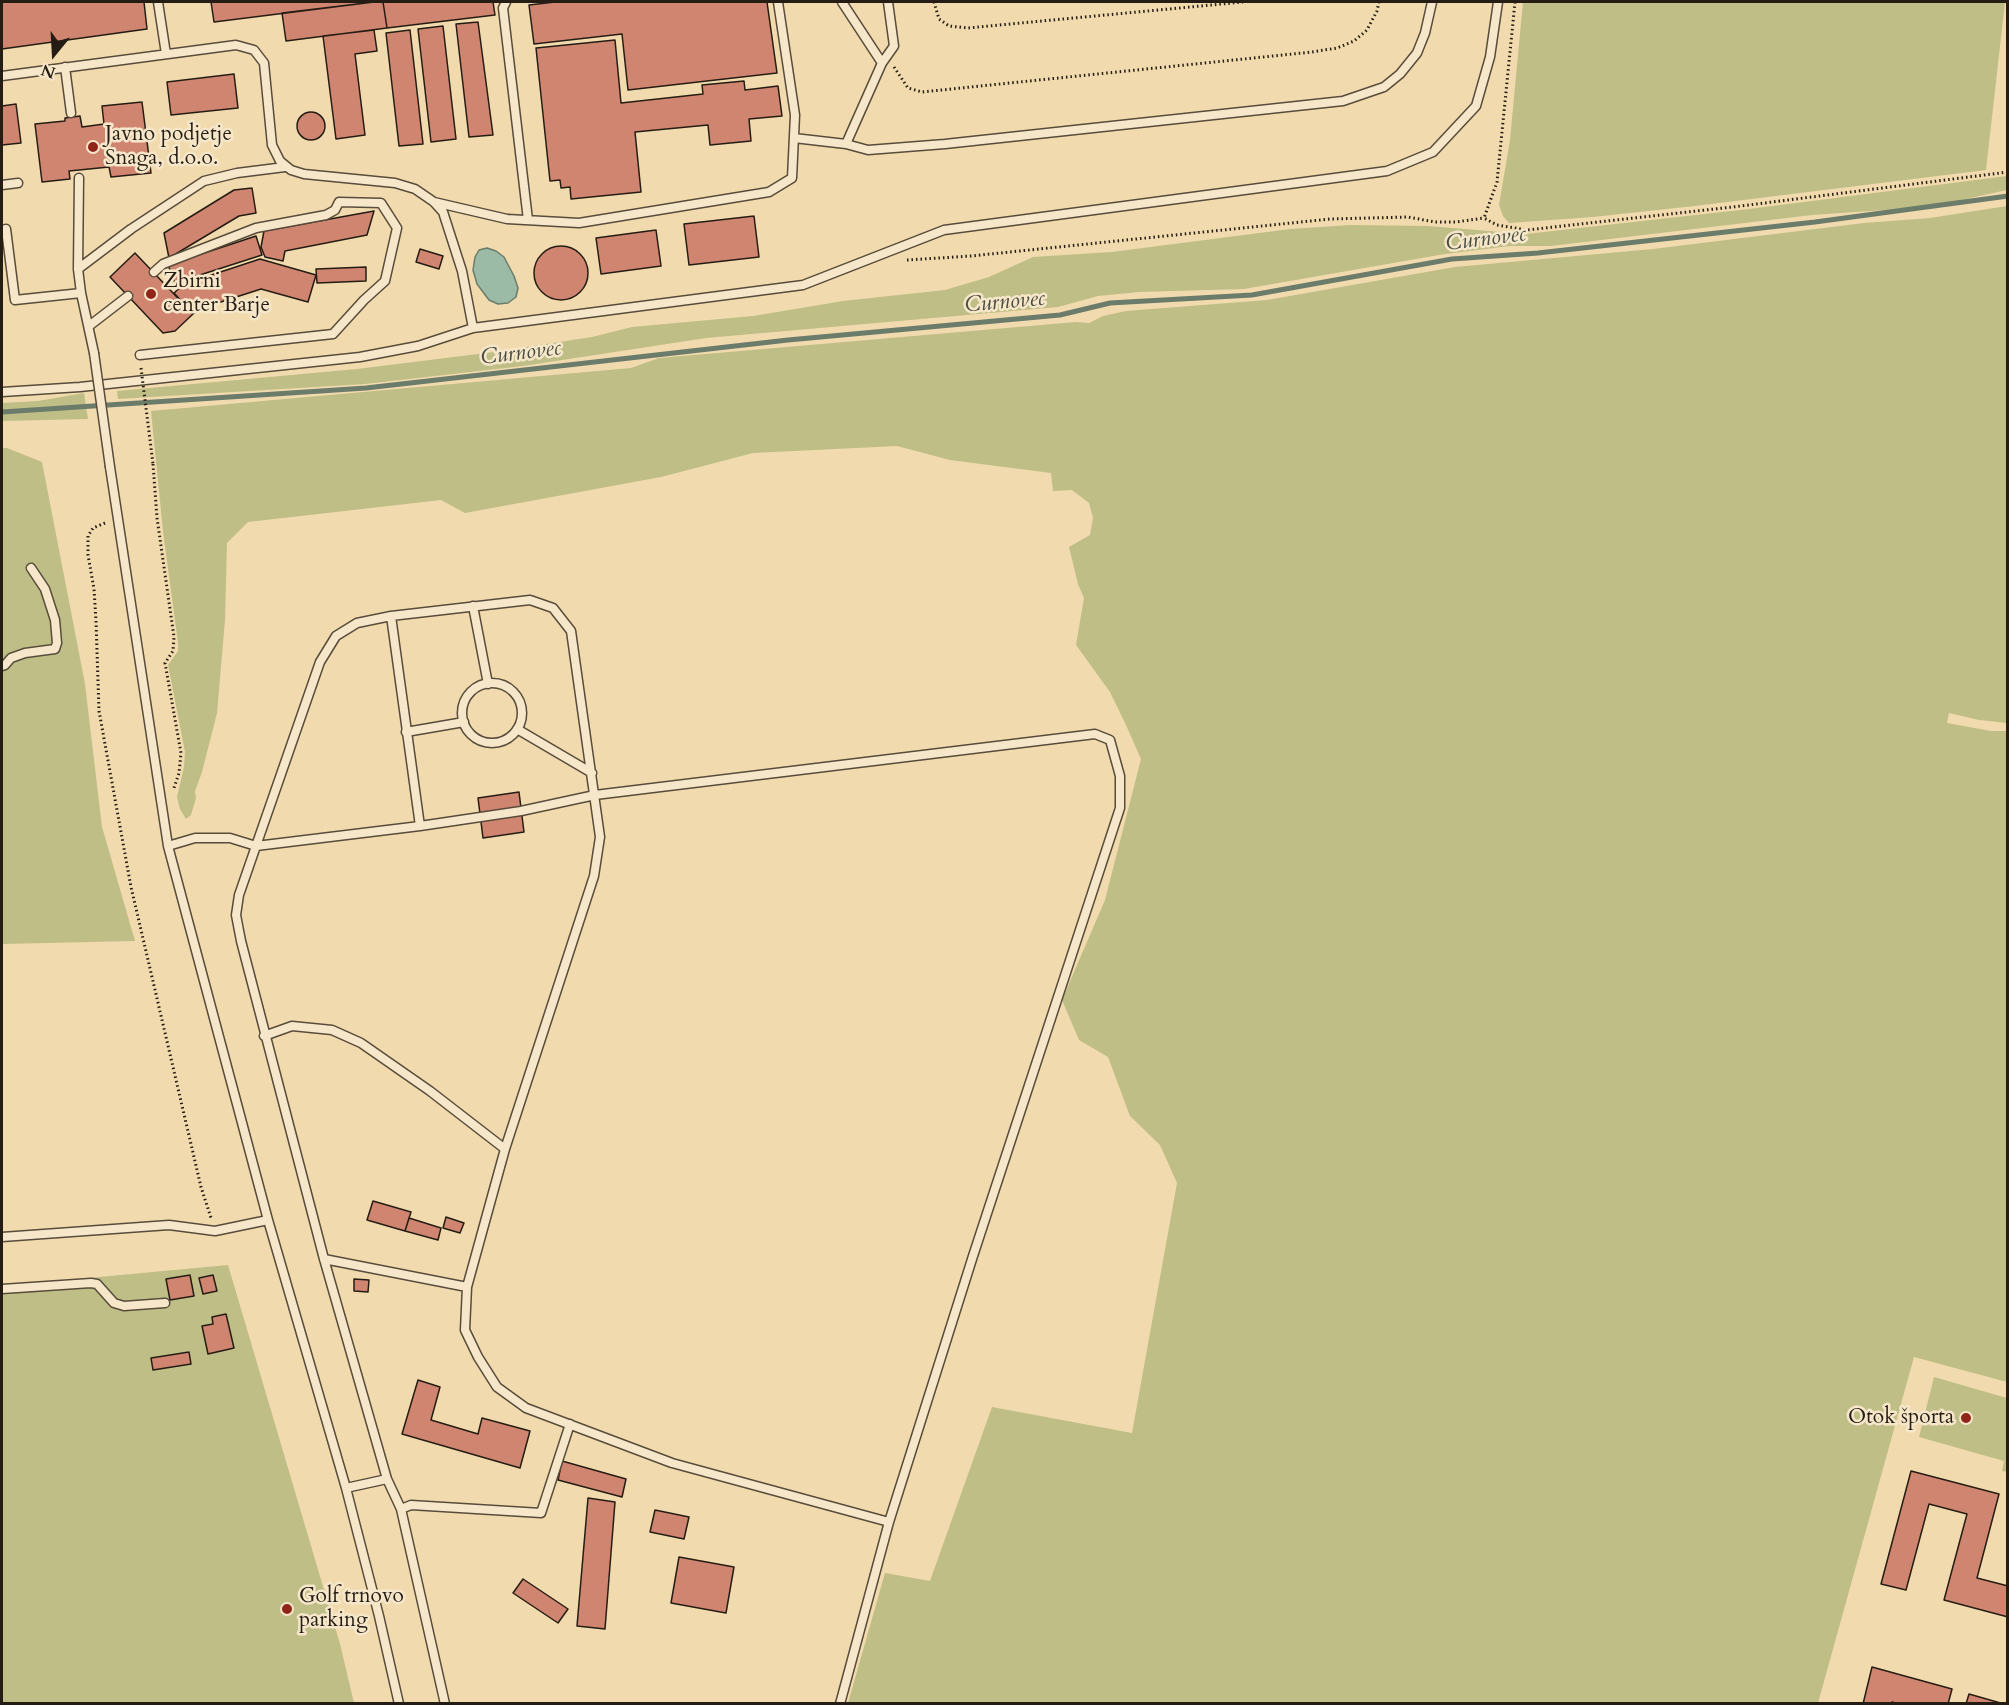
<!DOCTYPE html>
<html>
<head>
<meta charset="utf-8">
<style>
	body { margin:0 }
	#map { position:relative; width:2009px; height:1705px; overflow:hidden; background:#f1daad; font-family:Cardo,serif }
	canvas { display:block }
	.frame { position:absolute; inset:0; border:3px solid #251d13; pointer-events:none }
	.north { position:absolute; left:24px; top:24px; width:60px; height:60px; -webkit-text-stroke:4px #f6e7ca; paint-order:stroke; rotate:198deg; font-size:16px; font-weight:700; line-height:24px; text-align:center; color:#251d13 }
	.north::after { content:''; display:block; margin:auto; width:21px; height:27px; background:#251d13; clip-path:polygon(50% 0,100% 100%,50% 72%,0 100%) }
</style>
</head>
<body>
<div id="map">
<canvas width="2009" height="1705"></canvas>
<div class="frame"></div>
<div class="north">N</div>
</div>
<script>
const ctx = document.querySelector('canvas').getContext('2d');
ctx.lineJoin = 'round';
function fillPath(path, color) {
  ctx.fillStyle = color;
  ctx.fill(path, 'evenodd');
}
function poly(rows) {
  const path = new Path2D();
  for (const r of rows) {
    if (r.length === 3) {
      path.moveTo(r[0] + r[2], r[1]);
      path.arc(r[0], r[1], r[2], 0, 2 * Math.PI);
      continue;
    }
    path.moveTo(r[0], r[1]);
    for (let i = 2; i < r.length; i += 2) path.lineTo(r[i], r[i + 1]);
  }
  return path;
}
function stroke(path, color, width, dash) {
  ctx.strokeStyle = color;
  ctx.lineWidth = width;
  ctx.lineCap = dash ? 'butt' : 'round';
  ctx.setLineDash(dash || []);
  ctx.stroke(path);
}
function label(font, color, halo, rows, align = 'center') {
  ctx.font = font + ' Cardo,serif';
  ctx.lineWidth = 5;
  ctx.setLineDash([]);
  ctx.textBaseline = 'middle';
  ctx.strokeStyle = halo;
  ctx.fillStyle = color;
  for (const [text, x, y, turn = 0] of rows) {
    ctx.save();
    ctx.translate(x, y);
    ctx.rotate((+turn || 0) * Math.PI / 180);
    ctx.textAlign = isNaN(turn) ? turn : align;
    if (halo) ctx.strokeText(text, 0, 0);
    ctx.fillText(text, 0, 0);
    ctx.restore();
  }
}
const green = poly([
	[1523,2,2005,2,1986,170,1695,206,1593,217,1509,223,1503,216,1499,205,1510,140],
	[2007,176,2007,190,1929,207,1812,215,1551,246,1510,246,1445,254,1244,289,1139,292,1098,296,1058,307,706,338,523,366,365,384,118,399,117,391,357,369,494,352,592,337,632,327,753,316,843,301,945,290,989,277,1033,257,1112,252,1290,229,1350,225,1428,226,1526,234,1749,209],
	[2007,206,2007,723,1979,720,1949,713,1947,723,1991,731,2007,731,2007,1382,1914,1357,1818,1703,848,1703,885,1573,930,1581,992,1407,1132,1433,1177,1183,1160,1145,1130,1116,1108,1057,1079,1040,1062,1000,1105,900,1141,759,1126,725,1110,692,1076,645,1084,598,1078,584,1069,547,1090,535,1093,518,1089,503,1072,490,1053,491,1051,473,950,460,897,446,753,453,661,477,465,513,441,500,248,522,227,543,225,620,217,713,202,772,195,791,196,798,191,815,186,819,180,809,177,797,184,767,185,752,168,665,178,651,178,643,163,531,151,411,631,368,659,358,1076,322,1089,323,1103,316,1126,311,1267,300,1455,267,1653,249,1864,223,1930,218],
	[84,393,88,419,2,421,2,403,38,401],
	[2,448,7,448,42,462,85,684,102,827,135,941,2,944],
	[228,1265,340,1644,354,1703,2,1704,2,1286],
	[1934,1377,2007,1398,2007,1472,2002,1471,2004,1461,1919,1437]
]);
const water = poly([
	[487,248,496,251,504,257,514,276,518,288,516,297,508,303,498,304,489,300,477,284,473,270,475,257,479,250,487,248]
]);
const stream = poly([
	[2,412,366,388,788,340,1060,315,1110,303,1252,295,1452,259,1538,253,1815,222,2008,196]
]);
const building = poly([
	[2,2,144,2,147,29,2,49,2,2],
	[211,2,374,2,214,22,211,2],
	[374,2,383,2,387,28,286,41,282,13,374,2],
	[383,2,493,2,495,15,387,28,383,2],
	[555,2,767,2,777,73,628,90,622,34,534,44,529,5,555,2],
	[478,22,493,135,469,137,456,24,478,22],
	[443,26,456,139,431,142,418,29,443,26],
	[374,30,377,51,355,54,365,135,336,139,323,36,374,30],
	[410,30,423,144,399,146,386,33,410,30],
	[615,40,621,103,703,94,702,85,744,81,745,90,778,86,782,116,749,119,751,141,710,145,708,125,635,132,641,192,571,199,570,187,561,188,560,180,550,181,536,48,615,40],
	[234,74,238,108,171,115,167,82,234,74],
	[142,102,151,173,111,177,109,167,69,171,70,179,42,182,35,124,65,121,65,118,80,116,82,127,104,124,102,106,142,102],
	[16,104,21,143,2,145,2,106,16,104],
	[311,126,14],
	[252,188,256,213,239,216,169,258,164,233,234,190,252,188],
	[374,211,367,235,285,251,283,261,265,257,261,247,264,231,374,211],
	[754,216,759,257,689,265,684,224,754,216],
	[656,230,661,266,601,274,596,238,656,230],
	[256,236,262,255,175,283,168,265,256,236],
	[561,273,27],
	[420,249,443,256,439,269,416,262,420,249],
	[135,253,193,314,175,331,163,333,110,277,135,253],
	[260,259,316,275,308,302,261,289,199,309,193,314,174,293,184,284,260,259],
	[366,267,366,281,317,283,316,269,366,267],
	[519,792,524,832,483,838,478,798,519,792],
	[373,1201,411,1212,405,1231,367,1220,373,1201],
	[446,1217,464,1223,460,1233,443,1228,446,1217],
	[409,1218,441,1228,438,1240,405,1231,409,1218],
	[190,1275,194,1296,170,1300,166,1279,190,1275],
	[213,1275,217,1291,203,1294,199,1278,213,1275],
	[354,1279,369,1280,368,1292,354,1291,354,1279],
	[226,1314,234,1348,208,1354,202,1326,213,1324,212,1317,226,1314],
	[189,1352,191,1364,153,1370,151,1358,189,1352],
	[418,1380,440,1387,431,1420,478,1434,482,1418,530,1431,520,1468,402,1434,418,1380],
	[562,1461,626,1479,622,1497,558,1480,562,1461],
	[1911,1471,1999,1494,1977,1578,2008,1586,2008,1617,1944,1600,1967,1514,1929,1504,1906,1590,1881,1584,1911,1471],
	[588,1498,615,1502,605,1629,577,1626,588,1498],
	[655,1510,689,1517,684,1539,650,1532,655,1510],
	[679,1557,734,1567,726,1613,671,1603,679,1557],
	[523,1579,568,1609,558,1623,513,1593,523,1579],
	[1872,1667,1952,1689,1948,1704,1899,1704,1892,1702,1891,1704,1863,1704,1872,1667],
	[1969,1694,2004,1704,1966,1704,1969,1694]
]);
const path = poly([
	[934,2,939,19,949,26,968,28,1243,2],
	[1515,2,1497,182,1484,218,1497,225,1527,230,1741,206,2008,172],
	[894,67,908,88,922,92,1312,52,1337,48,1354,41,1367,30,1377,11,1379,2],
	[907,260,971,256,1330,219,1408,217,1435,222,1456,222,1484,218],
	[153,464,157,518,174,637,173,651,165,663,181,753,179,773,174,788],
	[105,523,93,528,88,536,88,555,94,589,96,621,99,711,131,887,201,1187,211,1218]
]);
const lane = poly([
	[158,2,166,54],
	[506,2,503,8,528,220],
	[842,2,882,63],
	[65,67,71,113],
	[2,76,236,45,254,50,264,63,272,145,280,161,291,170,304,174,395,183,415,189,434,202,443,212,462,271,473,328],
	[794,138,846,144,882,63,894,46,888,2],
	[846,144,868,150,945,144,1343,101,1384,87,1400,74,1417,53,1425,33,1432,2],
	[79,178,78,269,81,293,94,353],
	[2,185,18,183],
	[434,202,507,219,579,223,769,192,792,178,795,115,778,2],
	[2,230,6,229,15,300,81,293],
	[78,269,131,229,204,181,237,173,285,167],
	[89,326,128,296],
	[140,355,333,334,364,300,385,281,397,228,381,203,339,202,335,210,326,215,256,228,163,264,154,272],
	[2,392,80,387,360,357,418,346,473,328,803,285,944,230,1387,171,1433,152,1476,106,1490,57,1498,2],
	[110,467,168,846,268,1220,346,1488,379,1616,399,1704],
	[473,606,488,684],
	[391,616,420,826],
	[2,666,5,665,11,658,25,653,55,649,57,643,55,620,45,589,31,568],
	[492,713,30],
	[517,729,592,773],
	[406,732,464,722],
	[168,846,195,838,230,838,256,846,320,662,336,636,357,623,391,616,530,600,553,608,571,631,600,837,594,876,505,1149,467,1287,465,1330,478,1357,497,1387,526,1408,672,1463,889,1522],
	[264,1036,292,1026,332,1030,361,1043,430,1091,505,1149],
	[2,1237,169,1225,215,1231,268,1220],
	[324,1259,467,1287],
	[2,1289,91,1283,97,1284,114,1303,124,1306,165,1303],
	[346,1488,387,1479],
	[401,1509,411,1505,541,1513,570,1424],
	[445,1704,401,1509,387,1479,324,1259,241,941,236,915,239,895,256,846,420,826,521,811,595,795,1095,734,1110,740,1120,776,1120,808,973,1256,889,1522,840,1704]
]);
const pathBridge = poly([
	[141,368,153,464]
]);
const laneBridge = poly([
	[94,353,110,467]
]);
const markers = [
	[93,147,6,"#8f2418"],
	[151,294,6,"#8f2418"],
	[1966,1418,6,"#8f2418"],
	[287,1609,6,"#8f2418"]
];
const poiNames = [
	["Javno podjetje",105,135],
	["Snaga, d.o.o.",105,159],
	["Zbirni",163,282],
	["center Barje",163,306],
	["Otok športa",1954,1418,"right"],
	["Golf trnovo",299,1597],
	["parking",299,1621]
];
const waterNames = [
	["Curnovec",1486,240,-7],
	["Curnovec",1005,303,-5],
	["Curnovec",521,354,-7]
];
fillPath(green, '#bfbe86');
fillPath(water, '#9bbba6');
stroke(water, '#6c7c6b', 1.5);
stroke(stream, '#6c7c6b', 5);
fillPath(building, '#d08570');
stroke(building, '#251d13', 1.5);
stroke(lane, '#584c3a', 11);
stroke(path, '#251d13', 3, [1.5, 3]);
stroke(lane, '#f6e7ca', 8);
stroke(laneBridge, '#584c3a', 11, []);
stroke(pathBridge, '#251d13', 3, [1.5, 3]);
stroke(laneBridge, '#f6e7ca', 8);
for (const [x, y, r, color] of markers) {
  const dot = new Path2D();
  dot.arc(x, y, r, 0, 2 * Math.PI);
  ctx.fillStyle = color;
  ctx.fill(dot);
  stroke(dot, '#f6e7ca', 2);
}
label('21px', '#251d13', '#f6e7ca', poiNames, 'left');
label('italic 22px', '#484c3f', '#f6e7ca', waterNames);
</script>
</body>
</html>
